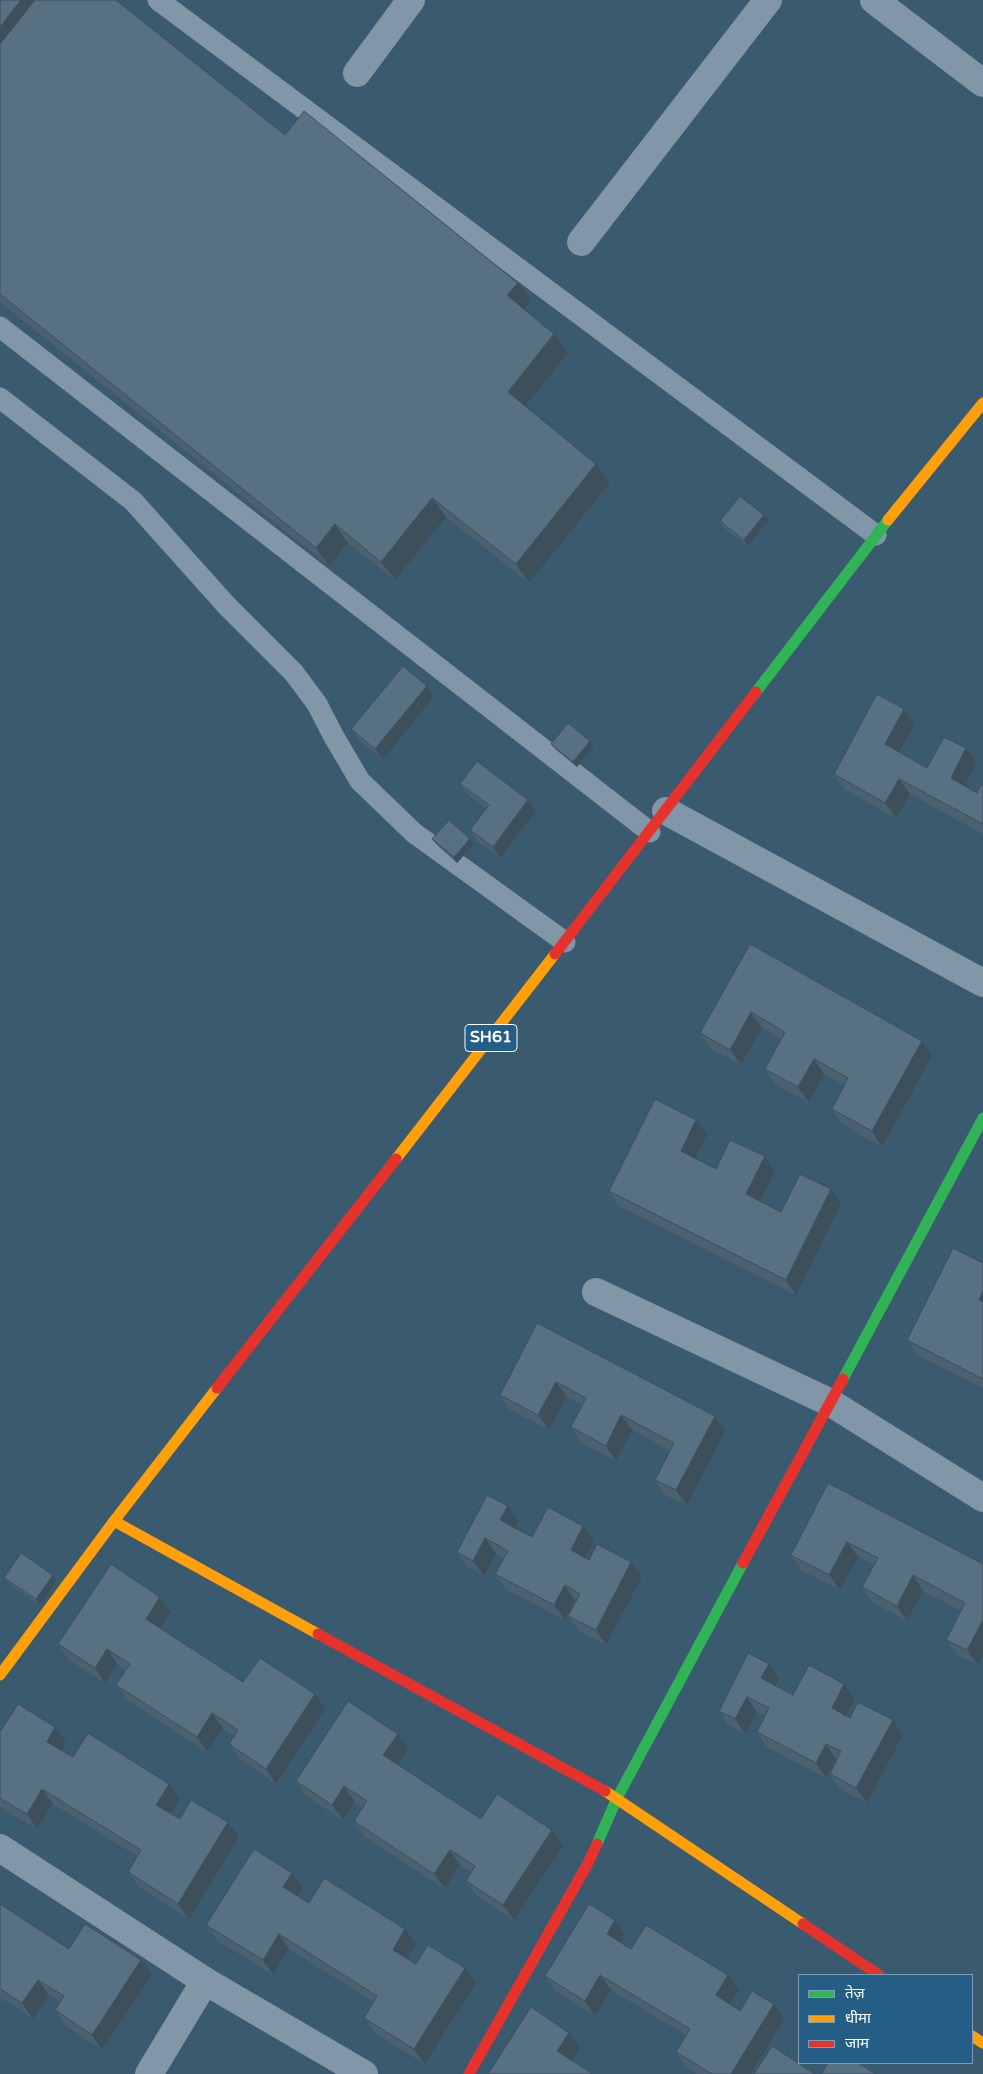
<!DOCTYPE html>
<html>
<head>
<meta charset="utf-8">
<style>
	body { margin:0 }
	#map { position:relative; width:983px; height:2074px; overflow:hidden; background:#3a5a70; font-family:"Varela Round","Noto Sans Devanagari",sans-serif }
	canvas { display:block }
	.legend { position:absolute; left:798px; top:1974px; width:175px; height:90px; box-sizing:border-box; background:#245e86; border:1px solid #7c9eb6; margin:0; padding:6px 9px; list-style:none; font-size:15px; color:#fff }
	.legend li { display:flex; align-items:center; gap:10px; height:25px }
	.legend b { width:25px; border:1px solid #7c9eb6 }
</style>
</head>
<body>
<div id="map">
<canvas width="983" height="2074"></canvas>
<ul class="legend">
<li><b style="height:6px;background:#30b455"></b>तेज़</li>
<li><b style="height:6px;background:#ff9f0a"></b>धीमा</li>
<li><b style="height:6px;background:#e5322d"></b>जाम</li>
</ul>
</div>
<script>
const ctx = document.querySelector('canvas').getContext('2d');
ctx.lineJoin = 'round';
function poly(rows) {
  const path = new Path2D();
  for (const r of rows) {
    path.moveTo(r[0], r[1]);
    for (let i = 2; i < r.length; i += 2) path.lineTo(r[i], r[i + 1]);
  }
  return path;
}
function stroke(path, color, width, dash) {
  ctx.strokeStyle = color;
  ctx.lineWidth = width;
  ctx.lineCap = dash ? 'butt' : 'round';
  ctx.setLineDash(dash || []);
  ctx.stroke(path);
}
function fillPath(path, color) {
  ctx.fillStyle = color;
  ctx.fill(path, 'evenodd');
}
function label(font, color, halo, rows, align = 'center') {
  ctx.font = font + ' "Varela Round",sans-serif';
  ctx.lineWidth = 4;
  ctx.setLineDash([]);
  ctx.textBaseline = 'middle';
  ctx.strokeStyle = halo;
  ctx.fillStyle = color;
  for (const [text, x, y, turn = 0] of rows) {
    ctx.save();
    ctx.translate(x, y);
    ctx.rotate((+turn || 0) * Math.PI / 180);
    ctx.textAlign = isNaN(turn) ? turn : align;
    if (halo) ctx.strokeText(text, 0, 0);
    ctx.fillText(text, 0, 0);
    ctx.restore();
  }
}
const lane = poly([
	[158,0,876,535],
	[0,327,650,832],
	[0,398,133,501,227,606,294,673,317,704,334,737,360,781,414,833,565,942]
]);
const street = poly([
	[874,0,983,83],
	[357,73,411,0],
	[581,242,768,0],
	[666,811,983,983],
	[596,1292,831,1403,983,1498],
	[0,1848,205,1981,364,2074],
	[149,2074,205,1981]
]);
const fast = poly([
	[756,692,888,520],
	[843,1379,983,1118],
	[597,1844,617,1798,743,1563]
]);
const slow = poly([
	[888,520,983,403],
	[396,1159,555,954],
	[114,1521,318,1634],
	[0,1675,114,1521,217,1388],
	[605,1791,803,1924],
	[972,2036,983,2043]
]);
const jam = poly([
	[555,954,756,692],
	[217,1388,396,1159],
	[743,1563,843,1379],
	[318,1634,605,1791],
	[803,1924,879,1975],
	[469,2074,587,1865,597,1844]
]);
const wall = poly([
	[0,0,285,135,531,301,524,309,554,334,568,353,525,406,610,483,529,583,446,517,395,580,348,543,329,566,0,302],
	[720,521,768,521,748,546,723,527],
	[427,686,434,696,383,760,359,740,351,729],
	[904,709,915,724,899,752,927,768,966,748,977,763,965,786,977,793,983,782,983,834,910,794,896,818,844,789,834,774],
	[551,744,594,746,577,767,555,749],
	[460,784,528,800,536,811,500,858,477,841,470,830,486,808,467,794],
	[432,839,470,839,474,844,457,863,436,844],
	[750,944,922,1041,932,1056,882,1147,842,1124,832,1109,844,1085,824,1074,809,1103,776,1084,765,1069,781,1039,762,1028,741,1065,710,1048,700,1033],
	[707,1135,695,1158,716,1169,775,1172,760,1202,781,1212,841,1204,796,1295,619,1206,609,1191],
	[983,1263,983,1388,917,1355,907,1340],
	[537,1323,725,1431,687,1505,665,1495,655,1480,670,1451,632,1430,616,1461,582,1443,571,1427,583,1405,567,1397,549,1430,510,1410,500,1395],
	[828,1483,983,1564,978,1665,957,1655,946,1640,961,1611,923,1591,907,1621,873,1603,862,1587,874,1565,858,1557,840,1590,801,1570,791,1555],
	[518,1521,515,1528,532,1537,583,1526,594,1541,585,1558,589,1560,642,1577,606,1645,579,1631,568,1616,576,1601,575,1600,565,1620,506,1589,495,1574,504,1558,496,1553,484,1576,468,1567,457,1552],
	[4,1578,57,1580,40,1605,8,1583],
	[160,1597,171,1612,160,1628,243,1682,325,1709,276,1784,240,1759,229,1744,234,1736,223,1728,207,1752,127,1700,116,1685,126,1670,117,1664,105,1683,69,1660,58,1644],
	[779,1679,776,1685,793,1695,844,1684,855,1699,846,1716,850,1718,903,1735,867,1803,840,1789,830,1774,837,1759,836,1759,826,1778,767,1747,757,1732,765,1716,757,1712,745,1734,729,1726,719,1711],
	[55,1727,66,1742,61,1750,73,1757,169,1784,180,1799,171,1813,180,1819,228,1822,239,1837,189,1919,139,1887,128,1872,137,1856,53,1804,37,1829,0,1807,0,1732],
	[398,1734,408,1749,397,1765,481,1819,552,1830,563,1846,514,1920,477,1896,466,1881,471,1872,460,1865,445,1889,364,1836,354,1821,363,1807,354,1801,343,1820,306,1796,296,1781],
	[303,1888,298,1896,309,1903,416,1944,407,1959,416,1964,465,1968,476,1983,425,2064,375,2033,364,2018,374,2002,289,1949,273,1975,217,1940,206,1925],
	[0,1904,69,1949,141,1960,152,1975,102,2050,65,2025,55,2010,60,2002,49,1995,33,2019,0,1997],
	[626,1935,621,1943,631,1949,728,1975,739,1990,730,2004,740,2011,774,2004,784,2019,751,2074,697,2074,686,2067,676,2052,686,2035,611,1990,595,2016,556,1991,545,1976]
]);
const shadedWall = poly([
	[21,0,49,0,0,62,0,27],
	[518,283,531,301,520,314,507,295],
	[554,334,568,353,521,411,508,392],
	[596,464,610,483,529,583,516,564],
	[432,498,446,517,395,580,381,562],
	[764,515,768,521,748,546,744,540],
	[335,524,348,543,329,566,316,548],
	[427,686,434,696,383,760,375,749],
	[904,709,915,724,895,759,885,744],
	[590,741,594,746,577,767,573,762],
	[966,748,977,763,961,793,951,778],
	[899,779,910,794,896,818,885,803],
	[528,800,536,811,500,858,493,847],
	[470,839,474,844,457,863,454,857],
	[751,1012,762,1028,741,1065,730,1050],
	[922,1041,932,1056,882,1147,872,1131],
	[814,1059,824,1074,809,1103,798,1087],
	[696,1120,707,1135,691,1166,681,1151],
	[765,1156,775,1172,756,1209,746,1194],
	[831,1189,841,1204,796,1295,786,1280],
	[983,1291,983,1306,979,1300],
	[556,1382,567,1397,549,1430,538,1415],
	[621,1415,632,1430,616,1461,606,1446],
	[715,1416,725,1431,687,1505,676,1490],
	[508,1506,518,1521,511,1535,500,1520],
	[583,1526,594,1541,581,1565,571,1550],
	[485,1538,496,1553,484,1576,473,1561],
	[847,1542,858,1557,840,1590,829,1575],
	[631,1562,642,1577,606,1645,596,1630],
	[53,1575,57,1580,40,1605,36,1599],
	[913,1575,923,1591,907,1621,897,1606],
	[565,1585,575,1600,565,1620,554,1605],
	[160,1597,171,1612,156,1634,146,1619],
	[983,1620,983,1655,978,1665,967,1650],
	[107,1649,117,1664,105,1683,95,1668],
	[769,1664,779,1679,772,1693,761,1678],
	[844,1684,855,1699,842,1723,832,1708],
	[315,1694,325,1709,276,1784,266,1769],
	[747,1697,757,1712,745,1734,735,1719],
	[212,1713,223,1728,207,1752,197,1737],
	[893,1720,903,1735,867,1803,856,1788],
	[55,1727,66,1742,58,1757,47,1742],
	[398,1734,408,1749,394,1770,383,1755],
	[826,1744,836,1759,826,1778,816,1763],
	[169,1784,180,1799,167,1820,156,1805],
	[344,1786,354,1801,343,1820,332,1805],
	[42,1789,53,1804,37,1829,27,1814],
	[228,1822,239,1837,189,1919,178,1904],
	[552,1830,563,1846,514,1920,503,1905],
	[450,1850,460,1865,445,1889,434,1874],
	[292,1873,303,1888,294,1902,283,1887],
	[615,1920,626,1935,617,1949,607,1934],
	[405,1929,416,1944,403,1965,393,1950],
	[279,1934,289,1949,273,1975,263,1960],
	[141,1960,152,1975,102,2050,92,2035],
	[465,1968,476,1983,425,2064,414,2049],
	[600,1975,611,1990,595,2016,585,2001],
	[728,1975,739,1990,726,2011,716,1995],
	[38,1980,49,1995,33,2019,22,2003],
	[774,2004,784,2019,751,2074,731,2074],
	[569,2033,580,2048,568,2066,557,2051]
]);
const building = poly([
	[0,0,21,0,0,27,0,0],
	[35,0,116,0,285,135,304,111,518,283,507,295,554,334,508,392,596,464,516,564,432,498,381,562,335,524,316,548,0,294,0,44,35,0],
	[740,496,764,515,744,540,720,521,740,496],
	[403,666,427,686,375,749,351,729,403,666],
	[877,694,904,709,885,744,927,768,944,737,966,748,951,778,977,793,983,782,983,824,899,779,885,803,834,774,877,694],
	[568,723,590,741,573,762,551,744,568,723],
	[477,761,528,800,493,847,470,830,489,805,460,784,477,761],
	[449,820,470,839,454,857,432,839,449,820],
	[750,944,922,1041,872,1131,832,1109,848,1078,814,1059,798,1087,765,1069,785,1032,751,1012,730,1050,700,1033,750,944],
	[655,1099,696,1120,681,1151,716,1169,730,1140,765,1156,746,1194,781,1212,800,1174,831,1189,786,1280,609,1191,655,1099],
	[953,1248,983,1263,983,1291,979,1300,983,1302,983,1379,907,1340,953,1248],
	[537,1323,715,1416,676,1490,655,1480,674,1443,621,1415,606,1446,571,1427,586,1398,556,1382,538,1415,500,1395,537,1323],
	[828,1483,983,1564,983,1620,967,1650,946,1640,965,1603,913,1575,897,1606,862,1587,878,1558,847,1542,829,1575,791,1555,828,1483],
	[487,1495,508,1506,500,1520,532,1537,548,1507,583,1526,571,1550,589,1560,597,1544,631,1562,596,1630,568,1616,580,1594,565,1585,554,1605,495,1574,508,1551,485,1538,473,1561,457,1552,487,1495],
	[21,1553,53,1575,36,1599,4,1578,21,1553],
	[111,1564,160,1597,146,1619,243,1682,260,1658,315,1694,266,1769,229,1744,238,1730,212,1713,197,1737,116,1685,130,1664,107,1649,95,1668,58,1644,111,1564],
	[748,1653,769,1664,761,1678,793,1695,809,1665,844,1684,832,1708,850,1718,858,1702,893,1720,856,1788,830,1774,841,1751,826,1744,816,1763,757,1732,769,1708,747,1697,735,1719,719,1711,748,1653],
	[348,1701,398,1734,383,1755,481,1819,497,1794,552,1830,503,1905,466,1881,475,1866,450,1850,434,1874,354,1821,367,1801,344,1786,332,1805,296,1781,348,1701],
	[18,1704,55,1727,47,1742,73,1757,88,1733,169,1784,156,1805,180,1819,191,1800,228,1822,178,1904,128,1872,141,1850,42,1789,27,1814,0,1798,0,1732,18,1704],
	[254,1849,292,1873,283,1887,309,1903,324,1878,405,1929,393,1950,416,1964,428,1945,465,1968,414,2049,364,2018,377,1996,279,1934,263,1960,206,1925,254,1849],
	[0,1904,69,1949,85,1924,141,1960,92,2035,55,2010,64,1996,38,1980,22,2003,0,1989,0,1904],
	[589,1904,615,1920,607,1934,631,1949,646,1925,728,1975,716,1995,740,2011,752,1991,774,2004,731,2074,712,2074,676,2052,690,2029,600,1975,585,2001,545,1976,589,1904],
	[531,2007,569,2033,557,2051,593,2074,488,2074,531,2007],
	[772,2046,815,2074,754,2074,772,2046],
	[828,2063,858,2063,876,2074,821,2074,828,2063]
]);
const shields = [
	[491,1038,52]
];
const shieldNames = [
	["SH61",491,1038]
];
stroke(lane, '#8196a6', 21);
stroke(street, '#8196a6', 28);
stroke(fast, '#30b455', 11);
stroke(slow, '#ff9f0a', 11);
stroke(jam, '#e5322d', 11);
fillPath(wall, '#4b6170');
fillPath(shadedWall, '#3d4f5b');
fillPath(building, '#577182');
stroke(building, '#3d4f5b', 1);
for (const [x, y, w] of shields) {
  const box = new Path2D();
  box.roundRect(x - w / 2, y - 13.5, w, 27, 4);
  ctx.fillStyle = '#245e86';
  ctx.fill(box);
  stroke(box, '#fff', 1);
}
label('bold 16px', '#fff', null, shieldNames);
</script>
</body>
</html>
